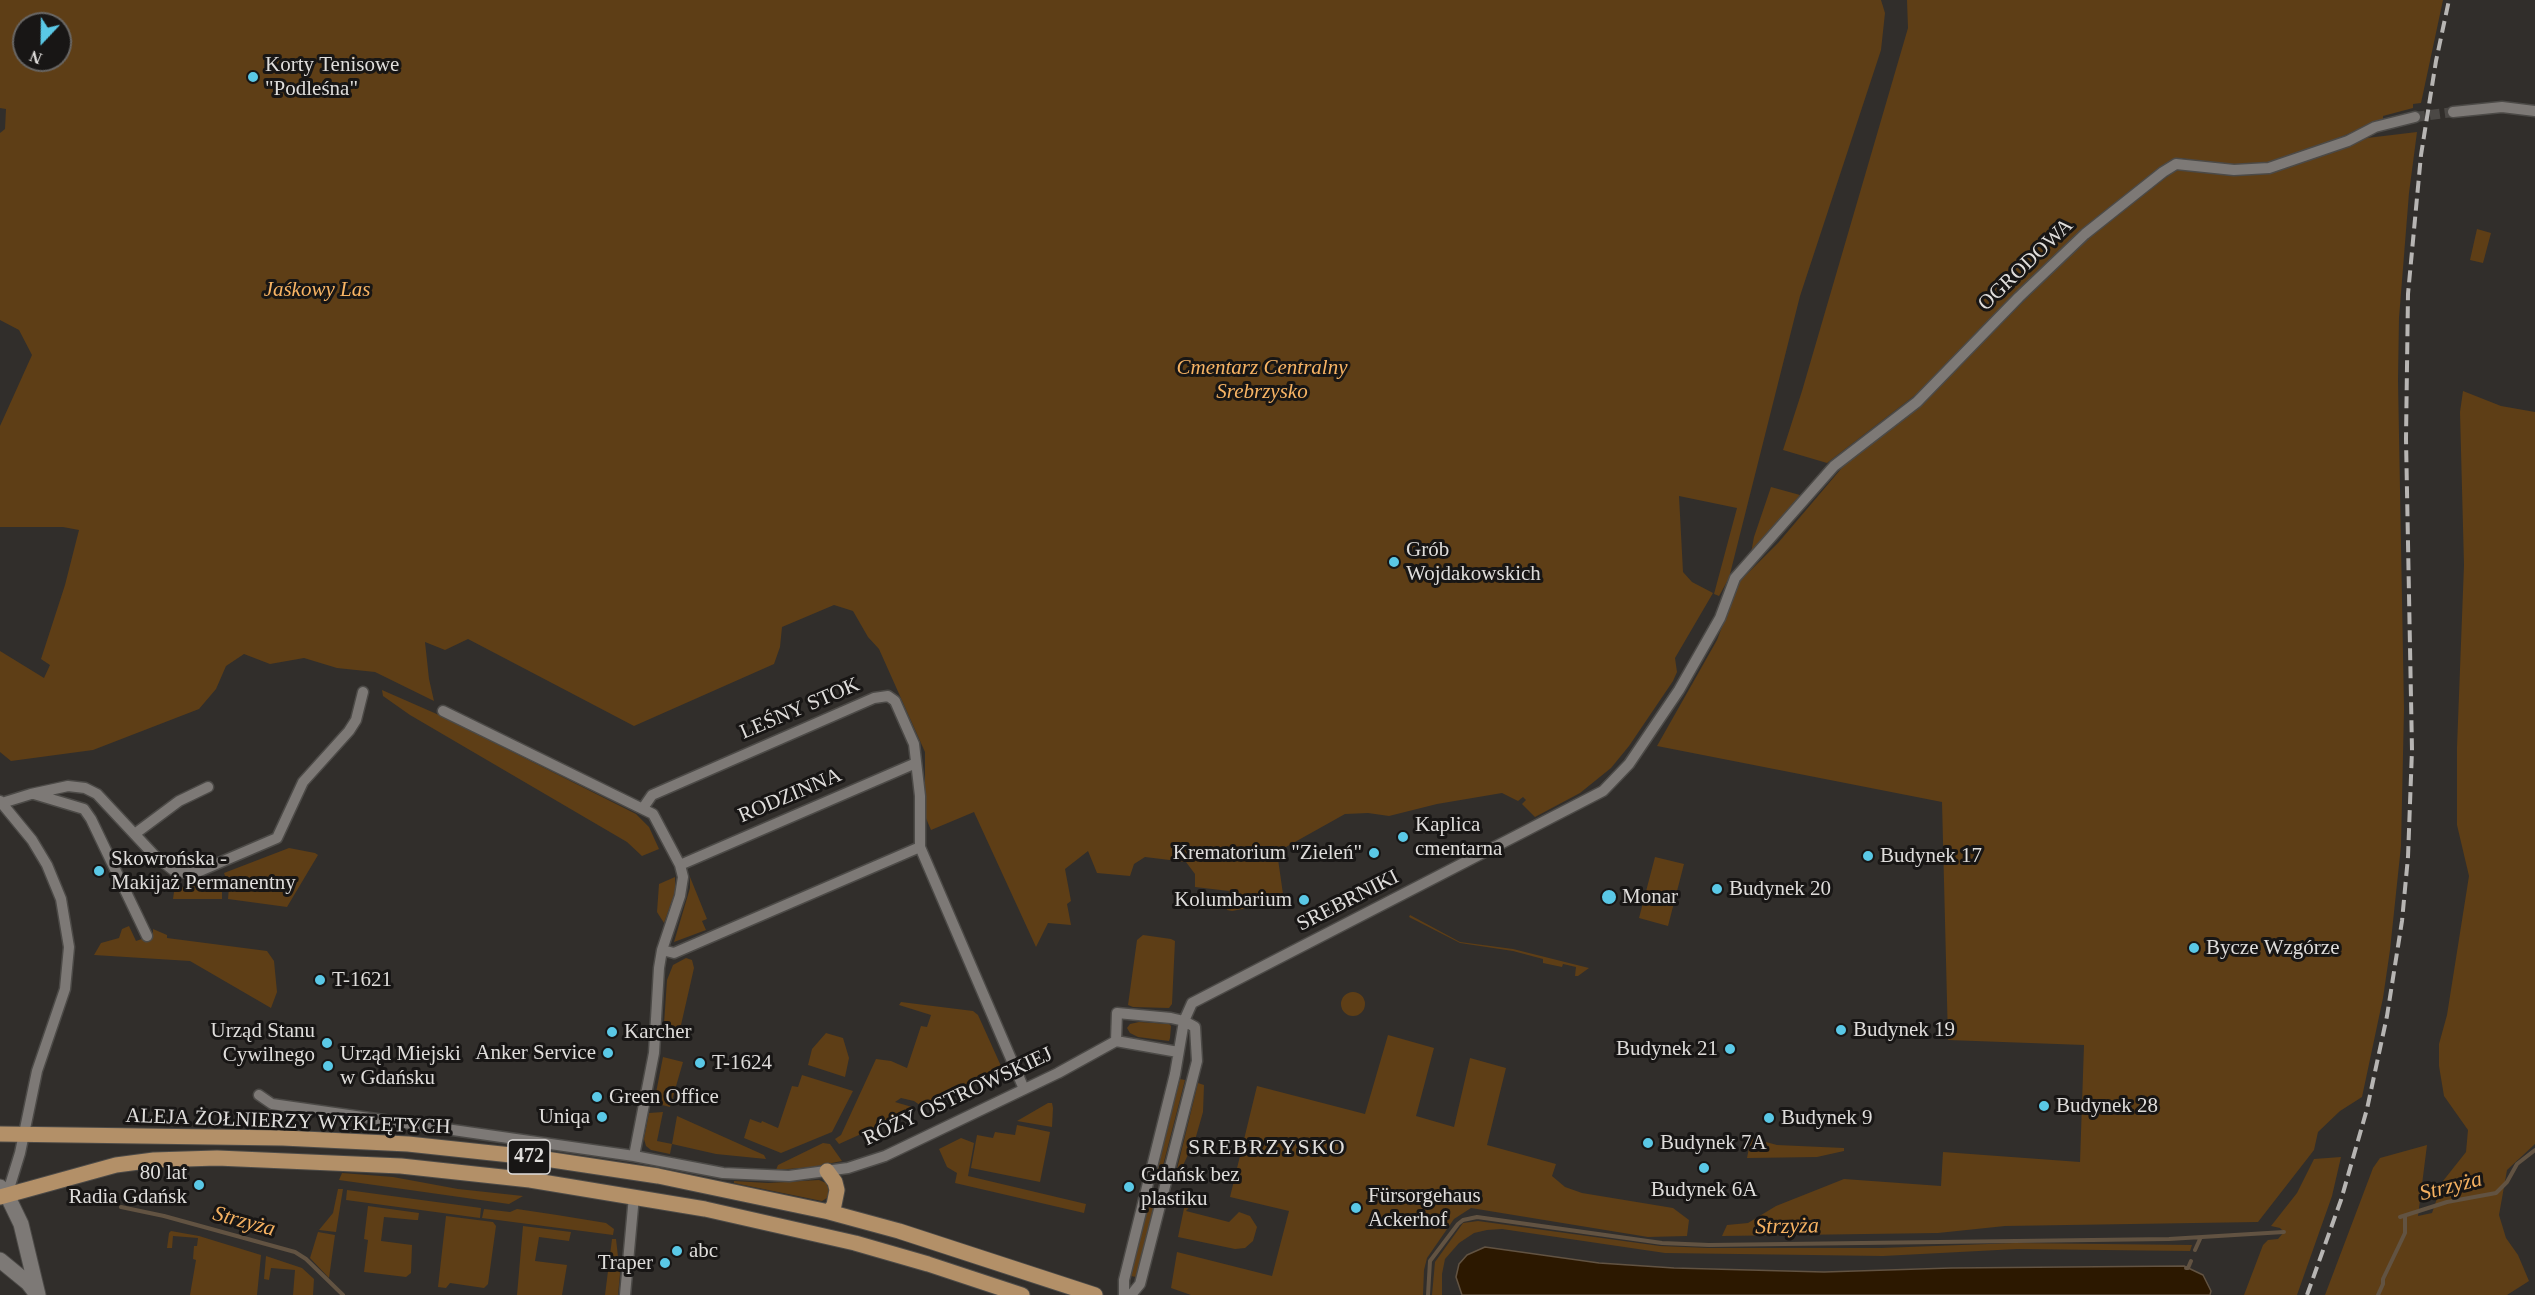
<!DOCTYPE html>
<html>
<head>
<meta charset="utf-8">
<style>
	body { margin:0 }
	#map { position:relative; width:2535px; height:1295px; overflow:hidden; background:#312e2b; font-family:"Times New Roman",serif }
	canvas { display:block }
	.north { position:absolute; left:12px; top:12px; width:60px; height:60px; box-sizing:border-box; background:#181615; border:2px solid #686664; border-radius:50%; rotate:202deg; font-size:16px; font-weight:700; line-height:24px; text-align:center; color:#dfdddb }
	.north::after { content:''; display:block; margin:auto; width:21px; height:27px; background:#5ac8e6; clip-path:polygon(50% 0,100% 100%,50% 72%,0 100%) }
</style>
</head>
<body>
<div id="map">
<canvas width="2535" height="1295"></canvas>
<div class="north">N</div>
</div>
<script>
const ctx = document.querySelector('canvas').getContext('2d');
ctx.lineJoin = 'round';
function fillPath(path, color) {
  ctx.fillStyle = color;
  ctx.fill(path, 'evenodd');
}
function poly(rows) {
  const path = new Path2D();
  for (const r of rows) {
    if (r.length === 3) {
      path.moveTo(r[0] + r[2], r[1]);
      path.arc(r[0], r[1], r[2], 0, 2 * Math.PI);
      continue;
    }
    path.moveTo(r[0], r[1]);
    for (let i = 2; i < r.length; i += 2) path.lineTo(r[i], r[i + 1]);
  }
  return path;
}
function stroke(path, color, width, dash) {
  ctx.strokeStyle = color;
  ctx.lineWidth = width;
  ctx.lineCap = dash ? 'butt' : 'round';
  ctx.setLineDash(dash || []);
  ctx.stroke(path);
}
function label(font, color, halo, rows, align = 'center') {
  ctx.font = font + ' "Times New Roman",serif';
  ctx.lineWidth = 6;
  ctx.setLineDash([]);
  ctx.textBaseline = 'middle';
  ctx.strokeStyle = halo;
  ctx.fillStyle = color;
  for (const [text, x, y, turn = 0] of rows) {
    ctx.save();
    ctx.translate(x, y);
    ctx.rotate((+turn || 0) * Math.PI / 180);
    ctx.textAlign = isNaN(turn) ? turn : align;
    if (halo) ctx.strokeText(text, 0, 0);
    ctx.fillText(text, 0, 0);
    ctx.restore();
  }
}
const green = poly([
	[0,0,1881,0,1885,13,1881,50,1800,296,1729,578,1719,596,1714,594,1737,508,1679,496,1683,572,1692,582,1713,593,1675,658,1677,672,1673,681,1629,746,1611,768,1580,793,1535,817,1522,804,1526,800,1523,797,1518,801,1502,793,1437,804,1389,816,1368,813,1345,814,1277,852,1284,901,1232,911,1227,910,1229,891,1195,887,1195,874,1186,862,1145,857,1134,864,1130,876,1097,873,1088,851,1065,869,1071,901,1067,904,1071,925,1048,923,1036,947,974,812,931,830,925,816,925,752,879,649,868,637,853,611,834,605,782,627,780,647,774,664,634,726,468,639,445,650,425,642,429,679,434,701,375,672,337,668,304,658,270,664,244,654,226,666,216,689,199,709,93,750,11,761,0,752,0,651,44,678,50,665,41,659,65,585,79,530,63,527,0,527,0,426,32,355,19,330,0,320,0,133,5,129,6,109,0,108],
	[24,24,60,24,60,60,24,60],
	[1907,0,2443,0,2421,103,2413,104,2413,108,2383,116,2383,119,2315,148,2279,161,2255,167,2211,166,2183,158,2168,162,2080,232,2005,304,1923,389,1827,463,1783,450,1802,391,1908,28],
	[2417,132,2409,193,2399,318,2398,380,2404,709,2401,846,2390,950,2383,998,2362,1097,2340,1111,2318,1132,2314,1150,2258,1222,2005,1226,1938,1233,1722,1236,1727,1225,1748,1223,1776,1206,1844,1179,1941,1186,1943,1152,2080,1162,2084,1045,1948,1040,1942,802,1657,746,1717,640,1739,582,1778,543,1846,463,1955,369,2094,232,2176,170,2189,168,2208,173,2256,174,2292,166,2367,138],
	[2477,229,2491,233,2483,263,2470,260],
	[2463,391,2501,406,2535,412,2535,1144,2507,1170,2499,1215,2506,1238,2518,1255,2529,1281,2507,1295,2325,1295,2373,1168,2380,1158,2427,1145,2418,1216,2432,1213,2443,1181,2466,1152,2468,1130,2444,1096,2439,1066,2439,1044,2447,1015,2469,876,2457,825,2457,747,2464,565,2460,412],
	[1771,487,1800,495,1751,553,1754,537],
	[382,690,439,715,636,814,649,827,659,849,642,856,627,842,410,715,383,696],
	[289,848,315,853,318,855,287,907,228,899,229,887,224,873],
	[1655,857,1684,864,1668,926,1639,918],
	[217,876,222,886,222,899,173,899,174,892,181,888],
	[675,877,675,892,664,923,657,912,659,884],
	[690,877,707,919,702,921,706,930,674,942,690,888],
	[1410,915,1460,942,1513,949,1589,968,1578,976,1575,976,1576,967,1563,964,1562,967,1543,963,1543,959,1513,951,1460,943,1409,917],
	[129,926,136,941,153,935,153,929,167,935,167,938,267,951,274,961,277,992,271,1008,190,961,94,955,101,943,119,938,122,929],
	[1143,935,1171,939,1175,941,1172,1004,1169,1008,1133,1007,1128,1005,1137,940],
	[686,958,692,960,694,968,681,1025,677,1033,664,1024,667,980,673,965],
	[1353,1004,12],
	[901,1002,973,1011,978,1015,1001,1066,998,1070,924,1108,914,1101,901,1098,895,1102,912,1107,912,1111,839,1144,835,1139,841,1135,876,1059,891,1061,907,1068,921,1026,927,1027,931,1015,899,1005],
	[1139,1022,1169,1024,1171,1026,1170,1038,1169,1041,1138,1037,1130,1033,1127,1028,1130,1024],
	[826,1033,843,1038,849,1058,845,1077,808,1065,812,1049],
	[1388,1035,1434,1048,1416,1116,1454,1127,1470,1058,1506,1068,1487,1145,1556,1164,1552,1176,1565,1187,1582,1193,1673,1208,1689,1220,1687,1236,1648,1237,1471,1208,1454,1219,1427,1258,1424,1270,1423,1295,1191,1295,1171,1288,1177,1252,1272,1276,1289,1211,1230,1197,1257,1086,1365,1114],
	[663,1057,683,1062,670,1107,654,1103],
	[802,1075,853,1091,832,1132,781,1153,744,1138,750,1119,761,1123,762,1121,778,1128,792,1086,798,1087],
	[1180,1079,1185,1080,1159,1181,1155,1179],
	[1198,1083,1204,1085,1203,1112,1195,1140,1177,1178,1176,1173],
	[1048,1103,1052,1103,1053,1108,1052,1127,1017,1121],
	[663,1112,657,1141,672,1144,677,1116,764,1155,766,1159,716,1154,672,1144,670,1154,651,1150,646,1146,644,1139,649,1113],
	[1017,1125,1050,1132,1040,1182,971,1168,977,1135,993,1138,995,1132,1015,1135],
	[961,1138,974,1143,968,1176,1086,1204,1084,1213,955,1183,957,1173,947,1167,939,1149],
	[1751,1138,1777,1145,1844,1148,1844,1151,1817,1157,1747,1158],
	[823,1143,830,1144,842,1161,812,1167,776,1170,778,1165],
	[2341,1157,2332,1196,2297,1295,2244,1295,2263,1245,2268,1240,2278,1239,2284,1232,2280,1228,2271,1226,2297,1193,2314,1159],
	[342,1173,393,1177,458,1189,523,1196,509,1204,339,1180],
	[819,1180,826,1183,830,1191,830,1196,822,1201,734,1183,734,1181,768,1183],
	[338,1189,343,1189,336,1232,319,1230,333,1213],
	[347,1190,481,1208,480,1218,346,1200],
	[1155,1198,1155,1201,1136,1277,1131,1276,1149,1203],
	[1186,1199,1195,1201,1186,1211,1229,1222,1239,1212,1250,1216,1257,1227,1253,1241,1245,1248,1235,1249,1178,1237],
	[368,1206,419,1213,418,1220,415,1220,384,1217,381,1241,412,1245,411,1273,406,1277,364,1272,368,1240,364,1239],
	[484,1209,510,1212,517,1209,557,1215,606,1223,614,1229,613,1235,482,1218],
	[446,1216,493,1222,496,1226,488,1284,484,1288,450,1283,446,1288,438,1287],
	[1478,1221,1660,1246,1708,1248,1881,1248,2015,1243,2192,1245,2190,1251,2017,1249,1883,1256,1665,1253,1502,1229,1487,1230,1474,1233,1459,1243,1445,1259,1442,1274,1442,1295,1432,1295,1435,1262,1463,1223],
	[523,1226,571,1232,569,1241,539,1237,535,1261,567,1265,562,1295,517,1295],
	[171,1231,199,1236,261,1255,257,1295,190,1295,196,1260,193,1259,194,1246,197,1246,198,1238,173,1236,172,1248,167,1248,169,1233],
	[318,1232,335,1235,329,1278,310,1258],
	[612,1239,616,1239,620,1274,618,1295,605,1295],
	[266,1256,302,1268,314,1279,313,1295,293,1295,295,1270,271,1268,269,1280,264,1279]
]);
const water = poly([
	[1485,1247,1599,1263,1674,1268,1824,1272,1951,1268,2184,1266,2203,1275,2211,1291,2210,1295,1462,1295,1456,1277,1459,1264,1467,1255,1485,1247]
]);
const stream = poly([
	[121,1207,164,1216,295,1252,306,1259,343,1295],
	[2400,1217,2447,1202,2496,1193,2507,1182,2517,1164,2535,1150],
	[2195,1250,2200,1239],
	[2186,1268,2188,1268,2191,1261],
	[1428,1295,1430,1261,1458,1224,1463,1220,1477,1217,1662,1243,1709,1245,2169,1239,2284,1232],
	[2378,1295,2383,1284,2383,1279,2405,1233,2405,1216]
]);
const streetTunnel = poly([
	[2415,117,2453,112]
]);
const street = poly([
	[2453,112,2502,107,2535,111],
	[443,711,653,814,680,865,683,877,680,896,662,950,659,968,654,1053,634,1156],
	[34,794,84,809,91,819,147,936],
	[0,801,32,840,47,865,61,899,69,947,65,989,37,1071,20,1153,7,1195],
	[2,803,31,794,68,786,85,788,97,794,154,855,177,873,200,871,277,838,303,782,349,731,356,720,363,692],
	[643,808,652,795,874,698,888,696,895,701,914,744,920,796,920,847,1024,1089],
	[136,833,179,801,208,787],
	[680,865,916,763],
	[662,950,674,953,920,847],
	[1116,1041,1117,1013,1171,1018,1184,1021,1195,1027,1197,1061,1140,1284,1131,1295],
	[1116,1041,1178,1052],
	[259,1095,272,1104,634,1156,723,1173,789,1176,848,1168,885,1156,1058,1073,1116,1041],
	[625,1295,634,1196],
	[1124,1295,1124,1280,1175,1074,1184,1021,1192,1003,1603,791,1629,764,1679,690,1720,618,1735,578,1834,466,1917,402,2019,297,2085,234,2163,172,2176,164,2234,170,2269,168,2348,141,2375,127,2415,117]
]);
const secondary = poly([
	[0,1187,7,1195,21,1224,38,1295],
	[0,1260,28,1283,35,1292]
]);
const primary = poly([
	[0,1134,283,1138,408,1144,539,1158,658,1176,829,1212,899,1231,1095,1295],
	[827,1171,835,1182,837,1190,834,1205,829,1212],
	[0,1197,116,1165,154,1160,217,1158,401,1166,530,1180,705,1209,855,1243,928,1264,1022,1295]
]);
const rail = poly([
	[2307,1295,2341,1200,2367,1109,2387,1016,2402,921,2408,857,2412,750,2406,439,2408,294,2421,155,2436,61,2449,0]
]);
const markers = [
	[253,77,6,"#5ac8e6"],
	[1394,562,6,"#5ac8e6"],
	[1403,837,6,"#5ac8e6"],
	[1374,853,6,"#5ac8e6"],
	[1868,856,6,"#5ac8e6"],
	[99,871,6,"#5ac8e6"],
	[1717,889,6,"#5ac8e6"],
	[1609,897,8,"#5ac8e6"],
	[1304,900,6,"#5ac8e6"],
	[2194,948,6,"#5ac8e6"],
	[320,980,6,"#5ac8e6"],
	[1841,1030,6,"#5ac8e6"],
	[612,1032,6,"#5ac8e6"],
	[327,1043,6,"#5ac8e6"],
	[1730,1049,6,"#5ac8e6"],
	[608,1053,6,"#5ac8e6"],
	[700,1063,6,"#5ac8e6"],
	[328,1066,6,"#5ac8e6"],
	[597,1097,6,"#5ac8e6"],
	[2044,1106,6,"#5ac8e6"],
	[602,1117,6,"#5ac8e6"],
	[1769,1118,6,"#5ac8e6"],
	[1648,1143,6,"#5ac8e6"],
	[1704,1168,6,"#5ac8e6"],
	[199,1185,6,"#5ac8e6"],
	[1129,1187,6,"#5ac8e6"],
	[1356,1208,6,"#5ac8e6"],
	[677,1251,6,"#5ac8e6"],
	[665,1263,6,"#5ac8e6"]
];
const shields = [
	[529,1157,42]
];
const shieldNames = [
	["472",529,1157]
];
const poiNames = [
	["Korty Tenisowe",265,65],
	["\"Podleśna\"",265,89],
	["Grób",1406,550],
	["Wojdakowskich",1406,574],
	["Kaplica",1415,825],
	["cmentarna",1415,849],
	["Krematorium \"Zieleń\"",1362,853,"right"],
	["Budynek 17",1880,856],
	["Skowrońska -",111,859],
	["Makijaż Permanentny",111,883],
	["Budynek 20",1729,889],
	["Monar",1622,897],
	["Kolumbarium",1292,900,"right"],
	["Bycze Wzgórze",2206,948],
	["T-1621",332,980],
	["Budynek 19",1853,1030],
	["Urząd Stanu",315,1031,"right"],
	["Cywilnego",315,1055,"right"],
	["Karcher",624,1032],
	["Budynek 21",1718,1049,"right"],
	["Anker Service",596,1053,"right"],
	["Urząd Miejski",340,1054],
	["w Gdańsku",340,1078],
	["T-1624",712,1063],
	["Green Office",609,1097],
	["Budynek 28",2056,1106],
	["Uniqa",590,1117,"right"],
	["Budynek 9",1781,1118],
	["Budynek 7A",1660,1143],
	["80 lat",187,1173,"right"],
	["Radia Gdańsk",187,1197,"right"],
	["Gdańsk bez",1141,1175],
	["plastiku",1141,1199],
	["Budynek 6A",1704,1190,"center"],
	["Fürsorgehaus",1368,1196],
	["Ackerhof",1368,1220],
	["abc",689,1251],
	["Traper",653,1263,"right"]
];
const streetNames = [
	["OGRODOWA",2026,265,-44],
	["LEŚNY STOK",800,709,-23],
	["RODZINNA",790,796,-23],
	["SREBRNIKI",1348,901,-27],
	["RÓŻY OSTROWSKIEJ",958,1097,-25],
	["ALEJA ŻOŁNIERZY WYKLĘTYCH",288,1122,2]
];
const parkNames = [
	["Jaśkowy Las",317,290],
	["Cmentarz Centralny",1262,368],
	["Srebrzysko",1262,392]
];
const neighbourhoodNames = [
	["SREBRZYSKO",1267,1148]
];
const waterNames = [
	["Strzyża",2451,1187,-14],
	["Strzyża",244,1222,15],
	["Strzyża",1787,1227,-1]
];
fillPath(green, '#5e3e16');
fillPath(water, '#2c1800');
stroke(water, '#625342', 1.5);
stroke(stream, '#625342', 4);
stroke(streetTunnel, '#4b4845', 10, [10, 5]);
stroke(street, '#4c4a47', 13);
stroke(secondary, '#4c4a47', 17);
stroke(primary, '#4c4a47', 17);
stroke(street, '#7d7976', 10);
stroke(secondary, '#7d7976', 15);
stroke(primary, '#b39068', 15);
stroke(rail, '#b7b5b3', 4, [12, 6]);
for (const [x, y, r, color] of markers) {
  const dot = new Path2D();
  dot.arc(x, y, r, 0, 2 * Math.PI);
  ctx.fillStyle = color;
  ctx.fill(dot);
  stroke(dot, '#181615', 2);
}
for (const [x, y, w] of shields) {
  const box = new Path2D();
  box.roundRect(x - w / 2, y - 17, w, 34, 4.5);
  ctx.fillStyle = '#181615';
  ctx.fill(box);
  stroke(box, '#dfdddb', 1.5);
}
label('bold 20px', '#dfdddb', null, shieldNames);
label('21px', '#dfdddb', '#181615', poiNames, 'left');
label('21px', '#dfdddb', '#181615', streetNames);
label('italic 21px', '#f8b464', '#181615', parkNames);
ctx.letterSpacing = '1.5px';
label('22px', '#dfdddb', '#181615', neighbourhoodNames);
ctx.letterSpacing = '0px';
label('italic 22px', '#f5b161', '#181615', waterNames);
</script>
</body>
</html>
